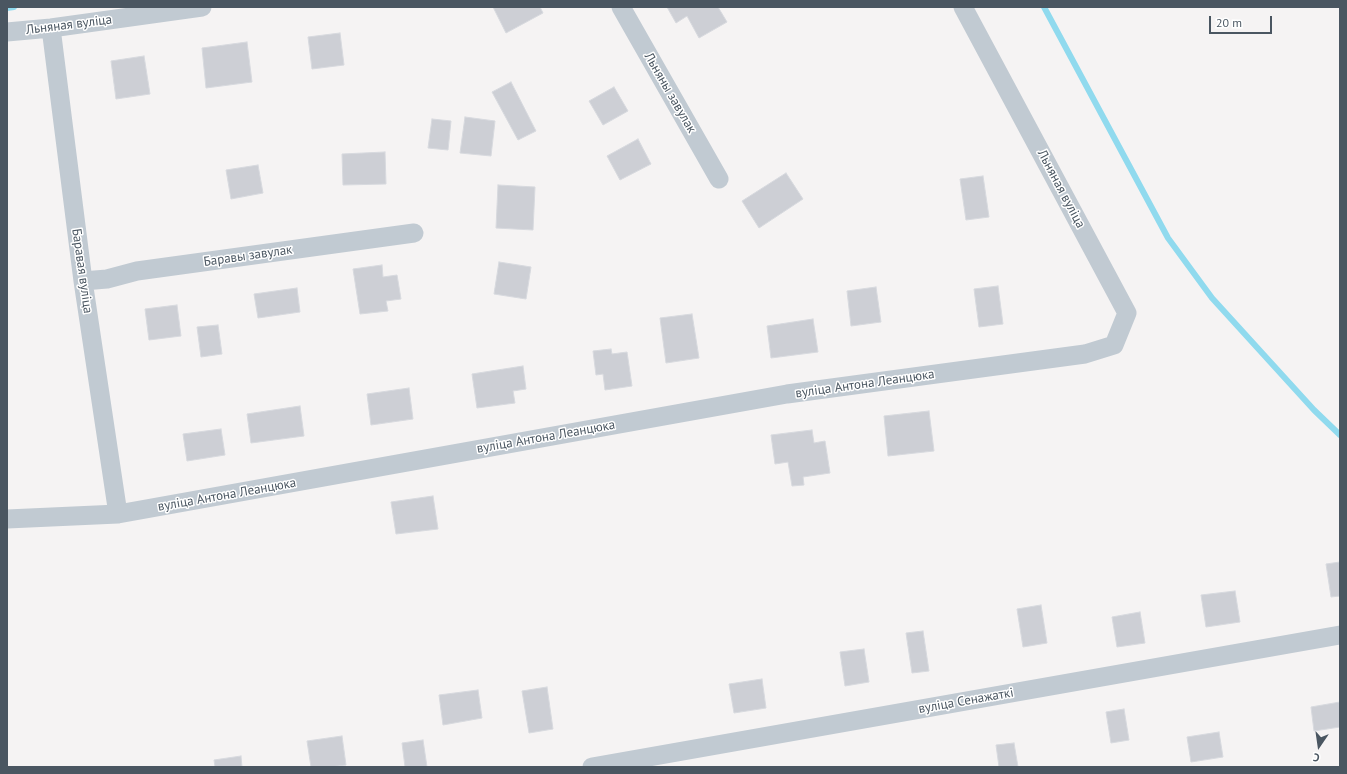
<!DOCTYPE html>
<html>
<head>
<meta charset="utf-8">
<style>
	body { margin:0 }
	#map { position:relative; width:1347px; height:774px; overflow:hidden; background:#f5f3f3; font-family:"PT Sans",sans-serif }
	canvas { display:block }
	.frame { position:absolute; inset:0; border:8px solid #4a5661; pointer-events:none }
	.north { position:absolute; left:1299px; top:726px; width:40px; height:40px; -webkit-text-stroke:3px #fff; paint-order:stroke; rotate:193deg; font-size:11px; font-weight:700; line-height:16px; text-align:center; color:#4a5661 }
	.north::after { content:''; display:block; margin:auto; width:14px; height:18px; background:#4a5661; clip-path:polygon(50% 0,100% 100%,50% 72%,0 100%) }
	.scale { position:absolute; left:1209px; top:16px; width:63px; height:18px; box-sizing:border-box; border:2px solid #4a5661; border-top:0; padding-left:5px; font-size:12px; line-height:14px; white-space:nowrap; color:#4a5661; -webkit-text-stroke:3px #fff; paint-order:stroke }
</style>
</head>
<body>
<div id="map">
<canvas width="1347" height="774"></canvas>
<div class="frame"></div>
<div class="north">С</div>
<div class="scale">20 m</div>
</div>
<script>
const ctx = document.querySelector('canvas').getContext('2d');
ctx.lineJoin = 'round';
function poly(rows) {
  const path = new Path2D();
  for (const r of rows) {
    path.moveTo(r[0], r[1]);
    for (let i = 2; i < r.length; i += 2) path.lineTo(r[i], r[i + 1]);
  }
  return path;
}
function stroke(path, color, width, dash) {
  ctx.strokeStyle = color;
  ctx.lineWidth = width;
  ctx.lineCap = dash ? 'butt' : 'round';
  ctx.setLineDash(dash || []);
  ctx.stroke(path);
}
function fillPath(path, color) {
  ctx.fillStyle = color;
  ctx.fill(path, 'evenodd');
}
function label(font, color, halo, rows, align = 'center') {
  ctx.font = font + ' "PT Sans",sans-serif';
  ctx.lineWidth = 3;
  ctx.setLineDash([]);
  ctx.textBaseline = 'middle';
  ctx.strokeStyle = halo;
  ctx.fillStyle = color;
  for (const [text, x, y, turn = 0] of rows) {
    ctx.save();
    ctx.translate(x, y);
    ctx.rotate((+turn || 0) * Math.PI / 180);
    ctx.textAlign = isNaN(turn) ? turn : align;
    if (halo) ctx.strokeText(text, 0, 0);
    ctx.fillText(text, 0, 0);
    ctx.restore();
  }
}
const stream = poly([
	[1044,7,1168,238,1212,298,1314,410,1340,435],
	[7,8,14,7]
]);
const building = poly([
	[493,7,540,7,543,13,506,33,493,7],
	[667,7,718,7,727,22,699,38,687,16,676,23,667,7],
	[340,33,344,65,312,69,308,37,340,33],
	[247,42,252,82,206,88,202,48,247,42],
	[144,56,150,94,116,99,111,61,144,56],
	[511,82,536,131,518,140,492,92,511,82],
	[614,87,628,111,603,125,589,101,614,87],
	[465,117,495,121,491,156,460,153,465,117],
	[432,119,451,121,448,150,428,148,432,119],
	[638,139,651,164,620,180,607,156,638,139],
	[385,152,386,184,343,185,342,154,385,152],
	[258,165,263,193,231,199,226,170,258,165],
	[786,173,803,199,759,228,742,201,786,173],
	[983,176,989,217,966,220,960,179,983,176],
	[498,185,535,187,533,230,496,228,498,185],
	[499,262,531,267,526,299,494,294,499,262],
	[382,265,383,277,397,275,401,299,386,301,388,311,360,314,353,269,382,265],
	[998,286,1003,324,979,327,974,289,998,286],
	[876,287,881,322,851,326,847,291,876,287],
	[297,288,300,312,258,318,254,294,297,288],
	[177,305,181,336,149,340,145,309,177,305],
	[692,314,699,358,666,363,660,318,692,314],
	[813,319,818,352,771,358,767,326,813,319],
	[218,325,222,354,201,357,197,327,218,325],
	[611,349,612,354,627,352,632,386,605,390,603,374,596,375,593,351,611,349],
	[523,366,526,389,513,391,515,403,477,408,472,374,523,366],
	[409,388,413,419,371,425,367,394,409,388],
	[300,406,304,436,251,443,247,414,300,406],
	[929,411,934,451,888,456,884,416,929,411],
	[221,429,225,455,187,461,183,434,221,429],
	[812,430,814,443,825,441,830,473,803,477,804,485,792,486,788,462,775,464,771,435,812,430],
	[433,496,438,529,396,534,391,502,433,496],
	[1340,562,1340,596,1331,597,1326,564,1340,562],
	[1235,591,1240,622,1206,627,1201,595,1235,591],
	[1041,605,1047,643,1023,647,1017,609,1041,605],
	[1140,612,1145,643,1117,647,1112,617,1140,612],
	[923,631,929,671,912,673,906,633,923,631],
	[864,649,869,682,845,686,840,652,864,649],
	[762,679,766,708,734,713,729,684,762,679],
	[547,687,553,729,529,733,522,691,547,687],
	[478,690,482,718,443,725,439,695,478,690],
	[1340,702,1340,727,1314,731,1311,707,1340,702],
	[1124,709,1129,740,1111,743,1106,712,1124,709],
	[1219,732,1223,757,1191,762,1187,737,1219,732],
	[342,736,346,765,330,767,311,767,307,741,342,736],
	[423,740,427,767,405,767,402,743,423,740],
	[1014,743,1018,767,999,767,996,745,1014,743],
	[241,756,242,767,215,767,214,760,241,756]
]);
const minor = poly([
	[621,7,719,179],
	[51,28,83,281,118,514],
	[7,32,51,28,202,7],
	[83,281,107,279,137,271,414,233],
	[7,519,118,514,787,394,1085,354,1114,345,1127,313,963,7],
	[592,767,1340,635]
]);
const streetNames = [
	["Льняная вуліца",69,25,-7],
	["Льняны завулак",670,93,60],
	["Льняная вуліца",1061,189,62],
	["Баравы завулак",248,256,-8],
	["Баравая вуліца",82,271,82],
	["вуліца Антона Леанцюка",865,384,-8],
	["вуліца Антона Леанцюка",546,437,-10],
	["вуліца Антона Леанцюка",227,495,-10],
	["вуліца Сенажаткі",966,701,-10]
];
stroke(stream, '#90daee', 6);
fillPath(building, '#cdcfd5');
stroke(building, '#d7d9de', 1);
stroke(minor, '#c1cad2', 19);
label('13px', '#4a5661', '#fff', streetNames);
</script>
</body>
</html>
